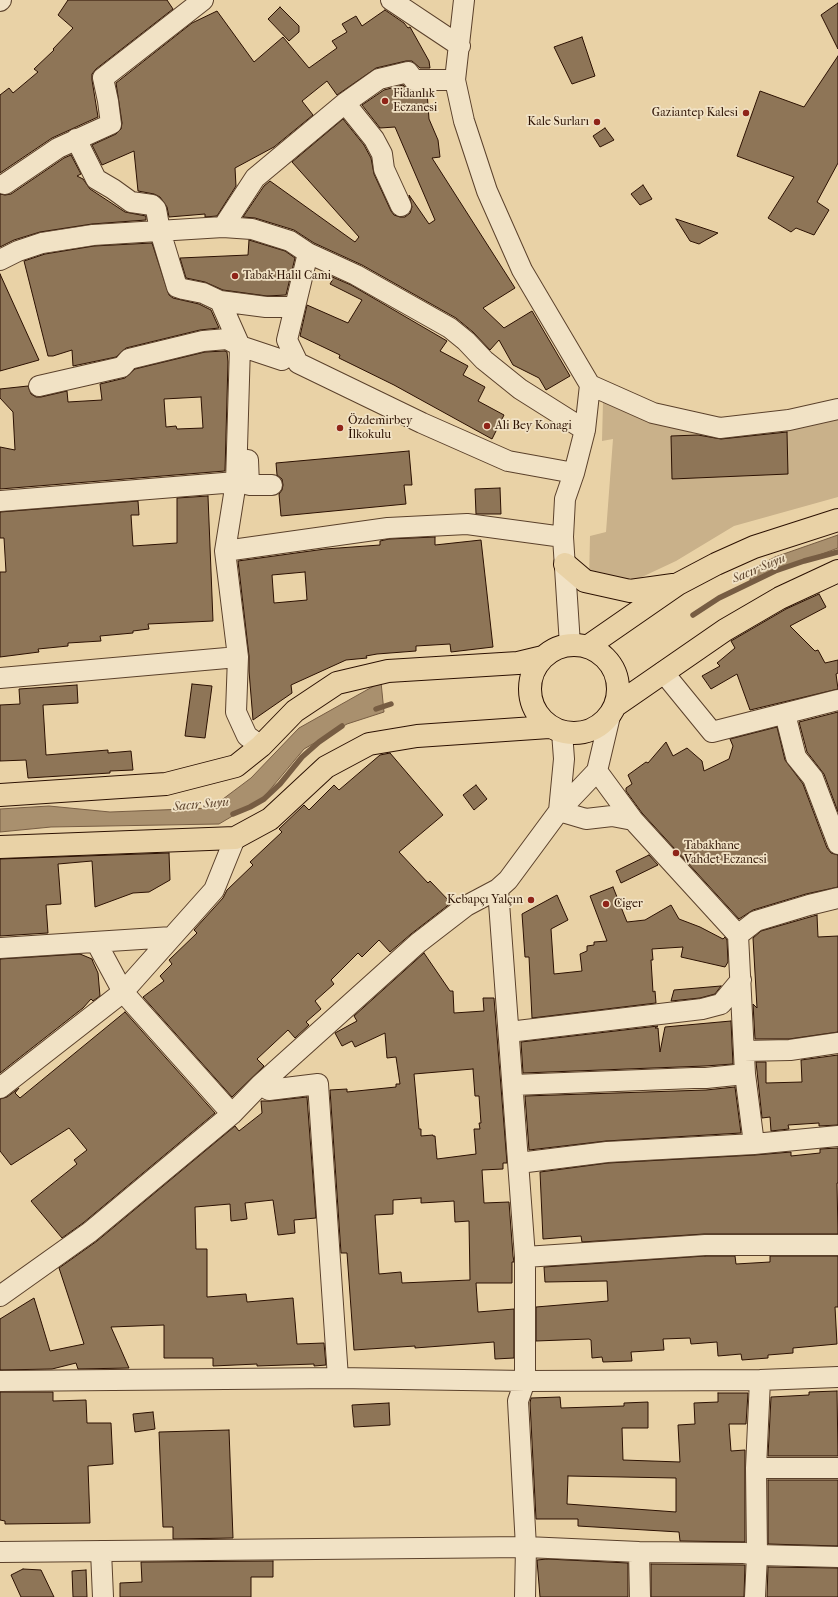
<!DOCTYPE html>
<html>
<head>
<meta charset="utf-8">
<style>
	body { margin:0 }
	canvas { display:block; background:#e9d2a6 }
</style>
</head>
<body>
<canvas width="838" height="1597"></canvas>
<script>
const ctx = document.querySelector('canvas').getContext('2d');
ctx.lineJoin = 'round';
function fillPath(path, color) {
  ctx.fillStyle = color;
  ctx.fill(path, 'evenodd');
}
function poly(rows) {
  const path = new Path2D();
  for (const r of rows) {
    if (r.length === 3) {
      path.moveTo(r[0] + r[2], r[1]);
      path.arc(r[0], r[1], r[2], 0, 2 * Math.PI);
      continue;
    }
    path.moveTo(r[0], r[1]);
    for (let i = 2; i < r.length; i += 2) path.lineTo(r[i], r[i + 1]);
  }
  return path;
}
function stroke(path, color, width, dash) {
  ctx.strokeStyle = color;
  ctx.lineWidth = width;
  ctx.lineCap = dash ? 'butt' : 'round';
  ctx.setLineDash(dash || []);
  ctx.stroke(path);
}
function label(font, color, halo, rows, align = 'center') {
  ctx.font = font + ' "IM FELL French Canon",serif';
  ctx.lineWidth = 3.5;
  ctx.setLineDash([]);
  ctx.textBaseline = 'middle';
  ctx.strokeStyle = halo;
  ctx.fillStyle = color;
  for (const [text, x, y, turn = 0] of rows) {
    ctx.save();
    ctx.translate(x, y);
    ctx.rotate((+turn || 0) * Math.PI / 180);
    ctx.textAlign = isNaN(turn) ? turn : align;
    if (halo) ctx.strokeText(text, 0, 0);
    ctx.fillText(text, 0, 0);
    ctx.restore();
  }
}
const green = poly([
	[603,401,658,423,838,414,838,497,734,526,676,561,627,584,589,581,590,536,606,532,613,439,602,441]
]);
const water = poly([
	[838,535,838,548,750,581,751,570,775,557,838,535],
	[381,682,384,712,347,724,304,749,263,798,219,824,51,827,0,832,0,809,49,806,110,812,211,808,251,778,299,728,381,682]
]);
const stream = poly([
	[693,615,719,598,775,571,804,561,838,552],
	[376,709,391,704],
	[233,814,250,807,264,799,280,784,302,757,319,742,342,726]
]);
const building = poly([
	[68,0,167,0,173,9,96,69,92,74,92,80,98,117,52,138,0,173,0,95,9,88,13,93,38,72,34,69,54,50,53,49,73,28,58,15,68,0],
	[838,3,838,49,821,15,838,3],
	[280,7,299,26,299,32,289,41,268,19,280,7],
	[385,10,404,23,408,28,410,27,429,61,430,68,420,68,412,61,406,61,376,68,337,95,327,81,302,101,313,115,274,147,235,168,236,186,217,216,205,217,205,214,169,217,167,207,160,197,154,194,138,191,134,151,102,165,92,145,116,134,121,129,122,123,116,83,192,23,217,11,254,62,283,37,309,68,337,48,332,41,347,32,342,24,356,16,362,26,385,10],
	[582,37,595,76,572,84,554,47,582,37],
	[838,56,838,163,817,202,829,210,814,235,796,228,791,232,768,218,794,177,737,156,760,91,804,107,838,56],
	[403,85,409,90,427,92,429,119,438,140,440,157,432,158,515,288,483,308,504,328,532,311,570,376,546,390,539,378,513,365,499,340,490,350,473,332,456,318,362,265,314,243,294,230,255,218,243,217,264,186,270,181,355,242,359,237,292,162,343,119,364,145,371,158,374,174,391,211,394,215,400,217,405,217,410,213,412,207,409,195,429,224,435,220,395,127,380,128,362,105,384,90,403,85],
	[605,128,614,140,600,147,593,136,605,128],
	[71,155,81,174,77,176,83,179,90,189,125,212,146,216,146,220,92,224,40,232,14,240,0,247,0,194,5,195,11,194,64,158,71,155],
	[643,185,652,199,640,205,631,194,643,185],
	[676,219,718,233,699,244,690,241,676,219],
	[249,240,285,251,295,258,286,295,267,296,223,290,205,282,186,278,180,258,248,255,249,240],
	[152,243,169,295,173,298,199,304,211,310,219,328,200,330,126,348,116,357,73,366,72,350,53,356,48,356,24,261,45,254,94,246,152,243],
	[323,273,351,285,447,341,440,351,468,366,463,375,485,387,478,401,504,415,492,439,394,385,339,358,340,355,300,336,307,305,348,323,362,300,330,284,333,279,322,274,323,273],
	[0,274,39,360,0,371,0,274],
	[225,351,227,352,228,362,225,471,0,489,0,447,15,450,13,412,0,398,0,389,28,386,31,394,36,397,41,397,67,391,68,402,102,400,100,384,125,378,135,369,205,352,225,351],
	[201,397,203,428,177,429,176,426,166,427,164,399,201,397],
	[787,432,788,474,672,479,671,436,698,435,721,439,787,432],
	[409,451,412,485,404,485,406,504,281,516,279,494,282,490,283,485,282,479,277,475,276,463,409,451],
	[500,488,501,514,476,514,475,489,500,488],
	[208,496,213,621,148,624,149,629,133,631,133,633,100,636,101,641,68,643,68,646,38,649,39,652,0,657,0,572,6,572,4,538,0,538,0,512,138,501,139,515,131,515,133,546,177,543,177,498,208,496],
	[435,537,435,545,481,540,493,647,451,652,450,644,416,646,416,651,377,654,366,656,367,658,346,660,291,685,292,693,253,720,249,671,249,656,238,561,325,549,380,545,380,541,389,539,435,537],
	[305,572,307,600,274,603,272,575,305,572],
	[819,594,826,607,790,626,815,651,818,650,825,663,838,660,838,673,836,674,838,689,750,710,737,674,711,689,702,676,720,666,717,663,735,648,731,641,786,609,819,594],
	[192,684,212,686,205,738,185,736,192,684],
	[77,685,78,703,43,705,46,755,108,750,108,753,131,751,133,770,110,771,110,773,28,778,26,760,0,761,0,705,20,704,19,689,77,685],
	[838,712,838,812,824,774,807,752,799,722,838,712],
	[777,727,785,760,803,784,827,848,831,853,838,855,838,887,806,894,753,910,739,919,642,813,626,791,626,788,632,784,628,775,646,762,648,763,666,742,673,756,687,748,702,761,704,771,729,759,733,746,730,739,777,727],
	[390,753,443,815,399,852,428,883,430,881,451,903,411,934,390,952,379,940,362,957,358,953,331,980,334,984,315,1001,321,1009,306,1022,309,1025,295,1038,288,1030,257,1059,264,1066,232,1097,143,997,164,981,160,976,172,964,169,960,197,933,194,930,223,898,227,890,253,865,250,862,282,832,279,829,304,805,309,810,334,785,339,790,380,755,390,753],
	[476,785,487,799,474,810,463,795,476,785],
	[169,853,170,880,149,892,133,893,95,907,92,861,58,864,61,904,46,905,48,933,0,936,0,859,169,853],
	[649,855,658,865,621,883,616,871,649,855],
	[613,887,627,922,645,920,671,905,679,919,700,927,723,939,725,937,727,940,728,962,725,967,681,957,683,947,652,949,653,960,651,960,653,992,655,991,656,1003,532,1018,529,957,525,957,522,914,557,895,568,920,551,929,554,974,582,971,580,954,587,951,587,946,594,945,594,942,607,941,590,896,613,887],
	[817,915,818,937,838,936,838,1032,789,1039,755,1039,753,1004,757,1008,753,938,761,931,817,915],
	[424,953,450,991,453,991,454,1013,484,1011,483,998,494,998,507,1163,503,1163,503,1169,482,1170,484,1203,509,1202,513,1256,514,1262,512,1262,512,1283,476,1283,478,1312,514,1309,514,1358,495,1359,494,1342,415,1348,415,1346,354,1350,347,1253,341,1253,330,1090,347,1089,347,1092,396,1087,396,1084,400,1084,396,1057,387,1058,385,1033,355,1047,352,1041,342,1046,335,1033,357,1021,354,1016,424,953],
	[473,1069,475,1096,479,1096,481,1123,479,1123,480,1129,474,1129,476,1154,437,1159,435,1136,433,1136,433,1135,421,1136,421,1129,419,1129,414,1074,473,1069],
	[421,1198,421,1203,454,1201,455,1222,469,1221,470,1280,402,1283,401,1272,379,1274,375,1215,393,1214,393,1200,421,1198],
	[80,954,92,959,93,962,98,973,100,996,93,1001,91,999,83,1008,0,1073,0,959,80,954],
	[721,986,715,994,700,998,671,1001,674,990,721,986],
	[125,1012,215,1113,83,1223,62,1238,31,1201,77,1164,74,1160,87,1150,69,1128,11,1165,0,1151,0,1099,7,1097,19,1088,15,1093,20,1098,125,1012],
	[731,1021,733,1064,705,1066,523,1073,521,1042,658,1026,655,1028,658,1028,660,1052,665,1027,731,1021],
	[838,1055,838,1125,819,1126,819,1123,788,1125,789,1129,771,1131,770,1117,762,1118,756,1062,766,1062,766,1083,802,1082,801,1060,838,1055],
	[735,1087,741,1133,606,1141,529,1150,525,1096,706,1090,735,1087],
	[307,1097,316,1218,294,1220,295,1233,278,1235,273,1200,245,1203,247,1219,231,1221,230,1204,195,1207,196,1249,207,1249,207,1297,246,1294,247,1302,293,1298,297,1344,324,1343,326,1365,314,1366,314,1364,257,1366,257,1364,213,1366,213,1358,164,1358,164,1325,111,1327,129,1368,78,1369,76,1363,52,1369,0,1370,0,1319,34,1298,50,1351,84,1344,59,1268,97,1241,235,1126,239,1131,262,1113,261,1101,270,1101,307,1097],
	[838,1148,838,1183,837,1183,838,1234,704,1234,582,1242,581,1236,543,1239,540,1172,608,1163,755,1155,791,1152,791,1156,820,1153,820,1149,838,1148],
	[705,1256,735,1256,736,1264,770,1262,770,1256,838,1256,838,1307,835,1307,837,1344,793,1348,793,1353,768,1355,768,1358,742,1360,741,1354,718,1356,717,1342,691,1344,690,1338,663,1339,664,1350,631,1352,632,1361,603,1362,602,1357,592,1358,591,1340,589,1339,536,1341,536,1307,608,1301,607,1281,545,1282,544,1267,705,1256],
	[837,1391,838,1456,768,1456,771,1397,809,1395,809,1392,837,1391],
	[0,1392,53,1392,53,1401,86,1400,87,1423,111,1423,113,1464,88,1466,90,1523,5,1524,5,1521,0,1520,0,1392],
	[718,1393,748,1393,746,1424,729,1424,731,1451,745,1450,745,1542,680,1541,679,1532,578,1526,578,1519,536,1519,530,1403,531,1398,560,1397,561,1408,624,1406,624,1403,648,1402,648,1428,622,1428,623,1460,680,1462,678,1425,695,1424,694,1403,718,1402,718,1393],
	[568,1476,676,1478,676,1512,567,1504,568,1476],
	[389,1403,390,1425,354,1427,352,1405,389,1403],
	[153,1412,155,1429,135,1432,133,1414,153,1412],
	[229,1430,233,1538,173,1539,173,1527,163,1527,159,1432,229,1430],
	[768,1480,838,1480,838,1546,768,1544,768,1480],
	[547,1559,628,1563,628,1597,540,1597,537,1560,547,1559],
	[273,1561,273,1577,251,1577,251,1597,120,1597,120,1583,142,1582,141,1562,273,1561],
	[651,1564,745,1565,744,1597,651,1597,651,1564],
	[768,1567,838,1568,838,1597,767,1597,768,1567],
	[23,1569,41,1570,54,1597,21,1597,11,1575,23,1569],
	[86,1570,87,1597,73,1597,72,1571,86,1570]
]);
const minor = poly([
	[391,0,460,46],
	[464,0,455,80,464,121,487,191,522,270,590,385,585,430,574,473,565,499,563,537,570,645],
	[0,1,1,0],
	[345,103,374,139,382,154,384,169,401,206],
	[76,139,96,179,113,189,131,202,152,205,156,209,160,231,177,287,183,289,203,293,220,301,266,307,294,307],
	[5,184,58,148,111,124,108,101,103,78,203,0],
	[223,227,255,178,345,103,379,79,408,72,414,80,455,80],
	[308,253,287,340,298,363,422,423,508,461,574,473],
	[0,260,18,251,42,243,93,235,223,227,252,229,290,241,308,253,356,275,450,328,466,341,484,360,520,389,585,430],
	[220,301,240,346,236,482,225,551,238,657,236,712,247,736,261,746],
	[590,385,653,413,720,428,789,420,838,409],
	[39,386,122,367,129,359,203,341,227,339,240,346,282,360],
	[248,460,249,485,272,485],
	[0,501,236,482],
	[225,551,388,528,467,524,563,537],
	[663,672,712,732,838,700],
	[0,678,238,657],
	[785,714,796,757,813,778,838,844],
	[597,771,633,820],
	[559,811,586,819,612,816,633,820,738,935,745,1074,754,1144],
	[559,811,564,759,562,732],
	[498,889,525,1257,525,1381,518,1401,526,1547,525,1597],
	[738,935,756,921,809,905,838,898],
	[96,942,123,992,232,1114],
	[0,948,172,937],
	[509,1032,702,1009,721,1004,741,980],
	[744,1051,790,1050,838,1043],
	[260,1085,269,1090,318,1084,338,1378],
	[513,1085,694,1078,706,1078,745,1074],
	[0,1088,123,992,214,890,235,838],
	[519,1163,607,1152,754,1144,838,1136],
	[525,1257,705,1245,838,1245],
	[0,1296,90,1232,232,1114,260,1085,418,943,466,906,498,889,508,880,559,811,597,771,610,716],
	[0,1381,338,1378,525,1381,760,1380,838,1377],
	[756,1468,838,1468],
	[101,1551,103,1597],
	[0,1552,526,1547,639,1552,744,1553,757,1555,838,1557],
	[639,1552,640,1597],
	[755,1597,757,1555,756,1468,760,1380]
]);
const major = poly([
	[565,564,585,581,630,591,673,585],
	[574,689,44],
	[587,647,678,584,716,564,754,547,838,520],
	[615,706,725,630,780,598,838,571],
	[0,795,166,784,236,766,261,746,295,711,337,683,388,671,518,663,543,657],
	[0,847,235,838,270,819,326,767,369,744,417,736,549,727]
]);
const markers = [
	[385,101,4,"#8f2418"],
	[746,113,4,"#8f2418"],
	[597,122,4,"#8f2418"],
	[235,276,4,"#8f2418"],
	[487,426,4,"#8f2418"],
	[340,428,4,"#8f2418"],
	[676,853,4,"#8f2418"],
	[531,900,4,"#8f2418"],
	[606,904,4,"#8f2418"]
];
const poiNames = [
	["Fidanlık",393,94],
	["Eczanesi",393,108],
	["Gaziantep Kalesi",738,113,"right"],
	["Kale Surları",589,122,"right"],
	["Tabak Halil Cami",243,276],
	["Özdemirbey",348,421],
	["İlkokulu",348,435],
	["Ali Bey Konagi",495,426],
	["Tabakhane",684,846],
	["Vahdet Eczanesi",684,860],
	["Kebapçı Yalçın",523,900,"right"],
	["Ciger",614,904]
];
const waterNames = [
	["Sacır Suyu",759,569,-23],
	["Sacır Suyu",201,805,-5]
];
fillPath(green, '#c9b18a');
fillPath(water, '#a9906e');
stroke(water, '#775d43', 1);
stroke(stream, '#775d43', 5.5);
fillPath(building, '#8e7557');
stroke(building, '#2c1102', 1);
stroke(minor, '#5b412b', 22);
stroke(major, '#2c1102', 24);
stroke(minor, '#f1e2c5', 20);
stroke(major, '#e9d2a6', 22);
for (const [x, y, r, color] of markers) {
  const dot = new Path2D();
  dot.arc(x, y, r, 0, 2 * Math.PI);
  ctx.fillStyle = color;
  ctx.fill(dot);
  stroke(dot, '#f1e2c5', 1.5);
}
label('12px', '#2c1102', '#f1e2c5', poiNames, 'left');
label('italic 13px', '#5e442d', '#f1e2c5', waterNames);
</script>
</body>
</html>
